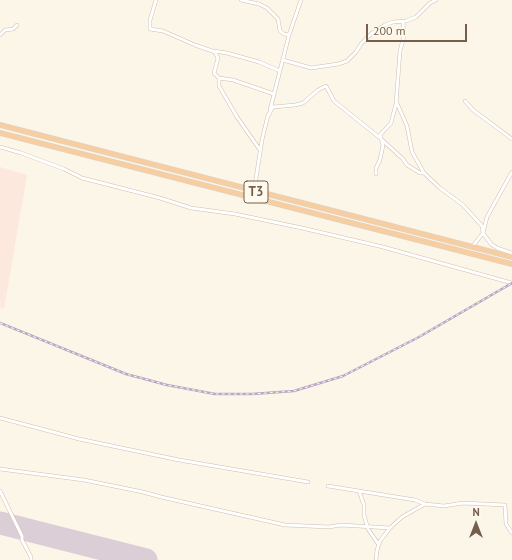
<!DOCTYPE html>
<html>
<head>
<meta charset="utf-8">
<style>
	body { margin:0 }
	#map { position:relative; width:512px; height:560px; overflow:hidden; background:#fcf6e8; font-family:"PT Sans",sans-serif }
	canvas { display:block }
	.north { position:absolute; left:456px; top:504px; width:40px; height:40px; -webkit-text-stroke:3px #fffaee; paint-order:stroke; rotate:0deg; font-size:11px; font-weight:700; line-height:16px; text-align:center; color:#765e4c }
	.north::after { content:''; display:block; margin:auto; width:14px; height:18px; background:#765e4c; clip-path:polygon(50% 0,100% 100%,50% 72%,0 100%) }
	.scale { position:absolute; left:366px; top:24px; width:101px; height:18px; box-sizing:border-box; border:2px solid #765e4c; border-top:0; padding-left:5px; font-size:12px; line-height:14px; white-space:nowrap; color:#765e4c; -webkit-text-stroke:3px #fffaee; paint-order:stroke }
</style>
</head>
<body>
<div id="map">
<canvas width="512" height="560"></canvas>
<div class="north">N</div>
<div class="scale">200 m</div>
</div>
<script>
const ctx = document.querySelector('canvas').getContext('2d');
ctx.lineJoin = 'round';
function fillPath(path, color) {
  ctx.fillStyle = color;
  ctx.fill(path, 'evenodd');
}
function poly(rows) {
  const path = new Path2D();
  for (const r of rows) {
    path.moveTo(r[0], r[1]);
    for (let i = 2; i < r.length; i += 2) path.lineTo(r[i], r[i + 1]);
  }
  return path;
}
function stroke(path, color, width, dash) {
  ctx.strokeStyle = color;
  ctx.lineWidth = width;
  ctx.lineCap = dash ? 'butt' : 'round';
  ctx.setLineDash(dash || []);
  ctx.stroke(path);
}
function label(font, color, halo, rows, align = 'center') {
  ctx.font = font + ' "PT Sans",sans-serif';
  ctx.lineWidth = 4;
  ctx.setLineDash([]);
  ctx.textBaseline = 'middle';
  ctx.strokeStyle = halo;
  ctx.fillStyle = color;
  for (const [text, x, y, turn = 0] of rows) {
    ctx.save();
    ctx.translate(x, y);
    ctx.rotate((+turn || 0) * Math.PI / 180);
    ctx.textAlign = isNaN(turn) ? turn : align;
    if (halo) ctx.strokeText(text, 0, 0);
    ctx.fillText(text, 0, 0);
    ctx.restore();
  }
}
const commercial = poly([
	[0,167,27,175,4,309,0,307]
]);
const runway = poly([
	[0,523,146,560]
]);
const minor = poly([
	[156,0,150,20,150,29,163,31,195,45,215,52,218,58,214,73,219,78,233,80,274,94],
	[241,0,259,4,267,8,278,19,280,31,284,34,289,35],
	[0,35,5,30,13,29,17,25],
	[213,51,227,53,259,62,280,71],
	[283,60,311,68,338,64,347,61,356,52,361,44,372,33,385,25,393,22,406,21,416,17,430,3,436,0],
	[219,78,219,86,237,117,260,150],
	[396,101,407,126,412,152,424,173],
	[465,101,473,110,512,139],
	[270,110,289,35,301,0],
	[268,116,273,107,295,105,303,103,318,90,326,86,334,101,380,138,403,159,407,165,420,173,424,173,440,188,463,205,482,226,483,233,491,244,497,248,512,253],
	[0,147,21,153,64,169,82,178,160,198,191,208,235,214,302,228,383,247,512,283],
	[376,174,376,168,380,160,383,145,380,135,391,123,396,104,400,51,404,36,403,21],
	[254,191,262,140,268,115],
	[472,247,483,233,487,217,512,172],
	[0,418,79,439,179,460,308,482],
	[0,469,84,480,143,492,161,497,285,525,329,527,341,525,390,528],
	[328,486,359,491,364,505,364,515,368,529,379,545],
	[0,491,22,536,22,540,31,557,31,560],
	[359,491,415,500,425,504],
	[376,560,377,550,380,541,390,528,402,517,425,504,444,506,463,503,505,505,506,524,512,533]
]);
const trunk = poly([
	[0,125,512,257],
	[0,133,512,264]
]);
const rail = poly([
	[0,323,126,374,167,385,215,394,252,394,294,391,343,376,419,337,512,283]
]);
const shields = [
	[256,192,24]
];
const shieldNames = [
	["T3",256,192]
];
fillPath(commercial, '#fce8dc');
stroke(runway, '#dbced7', 23);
stroke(minor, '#cebeae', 4);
stroke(trunk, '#dbd5d0', 6);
stroke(minor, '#fff', 3);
stroke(trunk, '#f6cea1', 5);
stroke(rail, '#baa6c6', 2.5);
stroke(rail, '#fffaee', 1, [3]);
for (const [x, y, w] of shields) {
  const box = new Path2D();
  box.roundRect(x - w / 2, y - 11, w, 22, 3);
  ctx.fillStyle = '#fffaee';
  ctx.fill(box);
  stroke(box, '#765e4c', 1);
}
label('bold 13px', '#765e4c', null, shieldNames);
</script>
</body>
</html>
